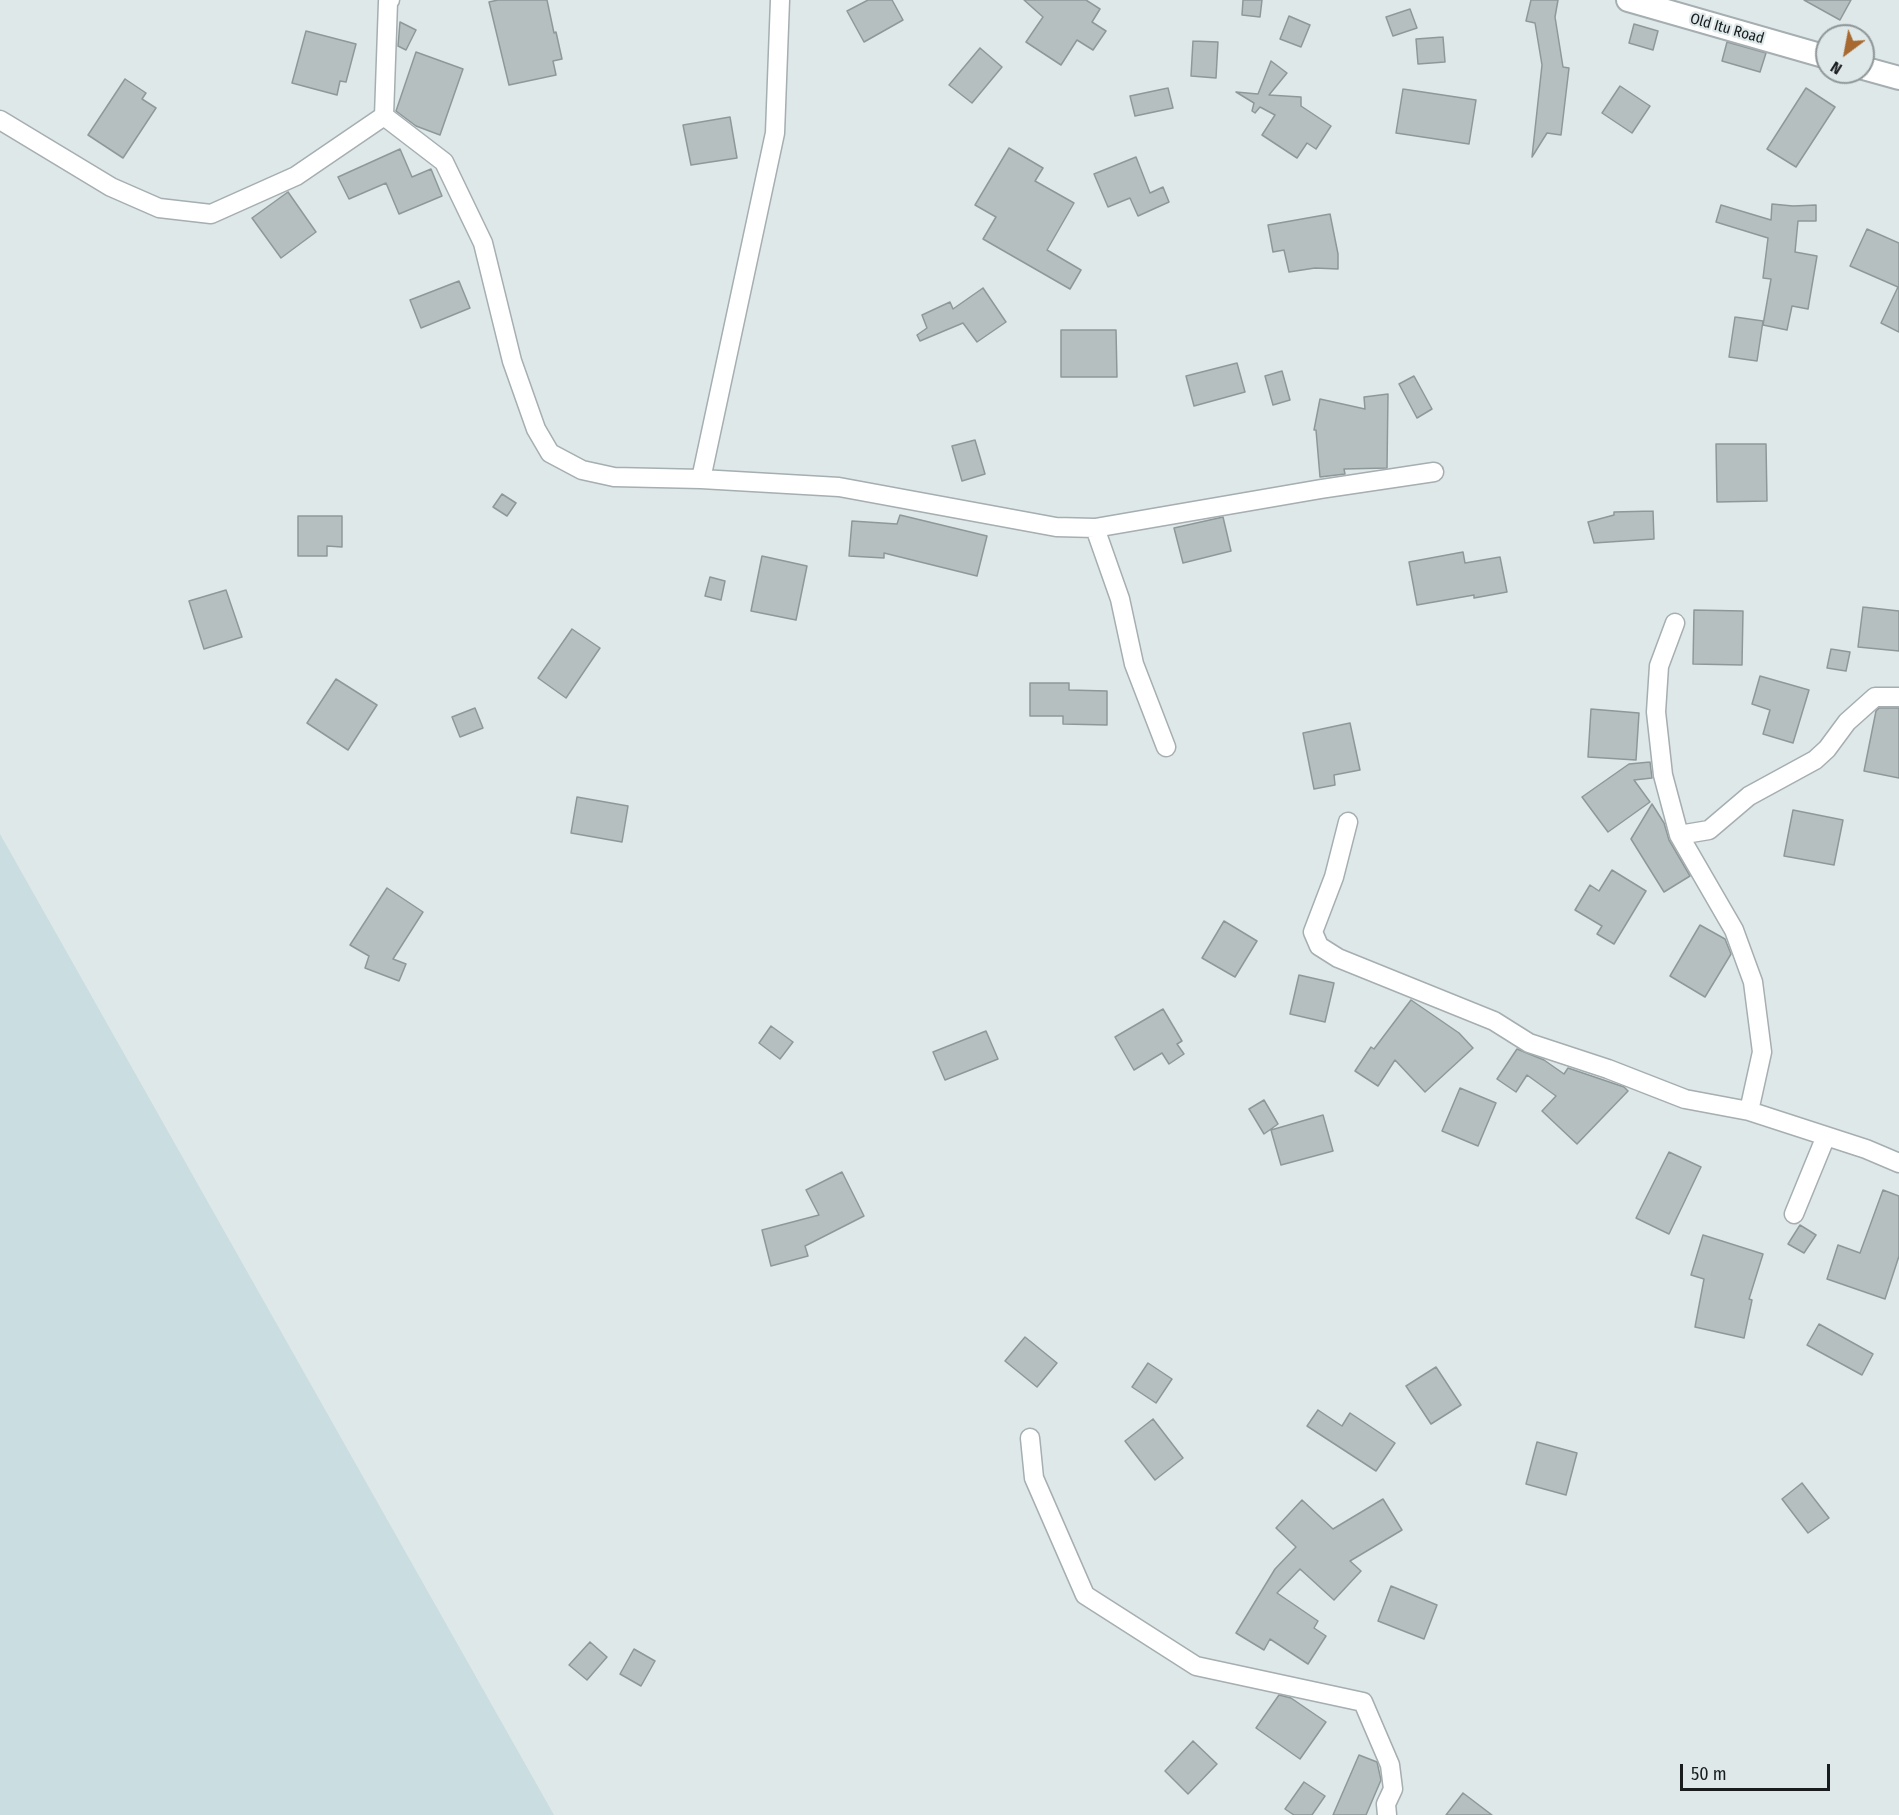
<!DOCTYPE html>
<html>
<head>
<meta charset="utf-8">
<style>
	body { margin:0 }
	#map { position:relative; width:1899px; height:1815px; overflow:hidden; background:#dee8e9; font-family:"Fira Sans Condensed",sans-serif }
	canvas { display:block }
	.north { position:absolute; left:1815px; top:24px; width:60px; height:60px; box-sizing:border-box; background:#dee8e9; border:2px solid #8f9697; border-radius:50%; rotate:212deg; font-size:16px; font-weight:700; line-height:24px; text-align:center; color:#191c1d }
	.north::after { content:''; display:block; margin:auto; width:21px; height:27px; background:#a7692f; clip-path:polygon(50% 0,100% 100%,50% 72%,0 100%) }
	.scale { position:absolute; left:1680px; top:1764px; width:150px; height:27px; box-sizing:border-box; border:3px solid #191c1d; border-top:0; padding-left:8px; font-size:18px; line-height:21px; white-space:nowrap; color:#191c1d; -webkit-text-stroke:4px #dee8e9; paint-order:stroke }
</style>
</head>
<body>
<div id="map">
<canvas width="1899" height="1815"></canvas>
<div class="north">N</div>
<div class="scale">50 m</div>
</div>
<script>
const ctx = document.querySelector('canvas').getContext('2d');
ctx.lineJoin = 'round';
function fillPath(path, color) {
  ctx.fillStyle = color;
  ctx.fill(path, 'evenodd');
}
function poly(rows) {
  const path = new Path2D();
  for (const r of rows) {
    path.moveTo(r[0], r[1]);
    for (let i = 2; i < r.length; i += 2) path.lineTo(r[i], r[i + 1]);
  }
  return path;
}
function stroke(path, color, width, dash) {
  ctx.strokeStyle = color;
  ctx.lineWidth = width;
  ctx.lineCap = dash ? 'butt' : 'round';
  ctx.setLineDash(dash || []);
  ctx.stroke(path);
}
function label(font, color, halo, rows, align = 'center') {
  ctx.font = font + ' "Fira Sans Condensed",sans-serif';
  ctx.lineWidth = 4.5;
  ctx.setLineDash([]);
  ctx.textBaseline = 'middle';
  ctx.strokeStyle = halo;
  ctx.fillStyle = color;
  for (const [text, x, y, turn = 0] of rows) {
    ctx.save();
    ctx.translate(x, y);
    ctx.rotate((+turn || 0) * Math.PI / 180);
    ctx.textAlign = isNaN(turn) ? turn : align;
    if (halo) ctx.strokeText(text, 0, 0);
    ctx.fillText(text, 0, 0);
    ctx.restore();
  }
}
const built = poly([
	[0,834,554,1815,0,1815]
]);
const building = poly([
	[498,0,547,0,554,33,556,32,562,59,553,61,556,75,509,85,489,2,498,0],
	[868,0,892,0,903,20,864,42,847,11,868,0],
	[1024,0,1086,0,1100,9,1092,22,1106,31,1093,50,1077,40,1061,65,1026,42,1043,17,1024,0],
	[1243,0,1262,0,1260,17,1242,15,1243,0],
	[1531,0,1558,0,1555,17,1563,67,1569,68,1561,135,1547,133,1532,157,1542,65,1535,23,1526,21,1531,0],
	[1804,0,1851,0,1840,20,1804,0],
	[1410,9,1417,28,1393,36,1386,17,1410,9],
	[1289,16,1310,25,1301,47,1280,39,1289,16],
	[400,22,416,30,406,50,398,46,400,22],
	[1634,24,1658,31,1653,50,1629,43,1634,24],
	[306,31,356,44,346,82,340,81,337,95,292,83,306,31],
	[1443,37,1445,62,1418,64,1416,39,1443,37],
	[1193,41,1218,42,1216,78,1191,76,1193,41],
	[1727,42,1766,53,1760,72,1722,61,1727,42],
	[980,48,1002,67,972,103,949,85,980,48],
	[416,52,463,69,440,135,416,126,396,111,416,52],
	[1271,61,1287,73,1269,95,1301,97,1301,106,1331,126,1316,149,1307,143,1297,158,1262,135,1275,115,1260,107,1255,113,1252,111,1254,103,1236,92,1258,94,1271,61],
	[125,79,146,93,142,99,156,108,123,158,88,135,125,79],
	[1620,86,1650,106,1632,133,1602,113,1620,86],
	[1168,88,1173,108,1135,116,1130,96,1168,88],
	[1806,88,1835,107,1796,167,1767,149,1806,88],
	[1403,89,1476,100,1469,144,1396,133,1403,89],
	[730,117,737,158,691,165,683,125,730,117],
	[1009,148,1043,168,1035,181,1074,203,1047,250,1081,270,1070,289,983,239,996,217,975,205,1009,148],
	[400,149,412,177,431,169,442,196,399,214,386,183,349,199,338,177,400,149],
	[1136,157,1150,193,1163,187,1169,202,1138,216,1130,198,1108,207,1094,174,1136,157],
	[288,192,316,232,281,258,252,218,288,192],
	[1772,204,1793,206,1816,205,1816,221,1798,221,1795,252,1817,256,1808,309,1792,306,1787,330,1763,325,1771,279,1763,278,1768,238,1716,222,1721,205,1771,220,1772,204],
	[1330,214,1338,254,1338,269,1315,268,1289,272,1284,250,1273,252,1268,225,1330,214],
	[1867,229,1899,243,1899,332,1881,323,1898,287,1850,266,1867,229],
	[459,281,470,308,421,328,410,300,459,281],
	[983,288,1006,322,977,342,963,323,920,341,917,335,927,328,922,315,950,302,953,309,983,288],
	[1735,317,1763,321,1757,361,1729,357,1735,317],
	[1061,330,1116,330,1117,377,1061,377,1061,330],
	[1237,363,1245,392,1194,406,1186,376,1237,363],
	[1282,371,1290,400,1273,405,1265,376,1282,371],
	[1414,376,1432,409,1417,418,1399,384,1414,376],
	[1388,394,1387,468,1344,469,1345,474,1320,477,1316,430,1314,430,1320,399,1365,409,1364,397,1388,394],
	[975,440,985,474,962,481,952,446,975,440],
	[1716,444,1766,444,1767,501,1717,502,1716,444],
	[502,494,516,503,507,516,493,507,502,494],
	[1653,511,1654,539,1594,543,1588,522,1614,515,1614,512,1653,511],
	[900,515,987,536,977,576,884,553,884,558,849,556,852,521,897,524,900,515],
	[298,516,342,516,342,547,327,546,327,556,298,556,298,516],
	[1223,517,1231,551,1183,563,1174,528,1223,517],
	[1463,552,1465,563,1500,557,1507,592,1474,598,1474,595,1417,605,1409,562,1463,552],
	[762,556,807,566,796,620,751,611,762,556],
	[710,577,725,581,721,600,705,596,710,577],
	[226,590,242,637,204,649,189,601,226,590],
	[1863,607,1899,611,1899,651,1858,647,1863,607],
	[1694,610,1743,611,1742,665,1693,664,1694,610],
	[572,629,600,648,566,698,538,678,572,629],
	[1831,649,1850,652,1846,671,1827,668,1831,649],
	[1760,676,1809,690,1793,743,1763,734,1770,710,1752,704,1760,676],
	[336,679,377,705,348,750,307,723,336,679],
	[1030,683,1069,683,1069,690,1107,691,1107,725,1063,724,1063,716,1030,716,1030,683],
	[475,708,483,728,460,737,452,717,475,708],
	[1879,708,1899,708,1899,778,1864,771,1876,711,1879,708],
	[1591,709,1639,713,1636,760,1588,757,1591,709],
	[1350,723,1360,770,1334,775,1335,785,1314,789,1303,733,1350,723],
	[1650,762,1652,778,1634,780,1650,802,1608,832,1582,797,1629,764,1650,762],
	[577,797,628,806,622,842,571,833,577,797],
	[1652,804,1664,823,1669,840,1690,876,1664,892,1631,839,1652,804],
	[1793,810,1843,820,1834,865,1784,856,1793,810],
	[1612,870,1646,891,1614,944,1597,934,1602,926,1575,910,1590,885,1599,891,1612,870],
	[387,888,423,912,393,959,406,964,399,981,365,968,369,956,350,945,387,888],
	[1224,921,1257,941,1235,977,1202,958,1224,921],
	[1700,925,1725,939,1731,954,1705,997,1670,976,1700,925],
	[1299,975,1334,983,1325,1022,1290,1014,1299,975],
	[1411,1000,1459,1033,1473,1048,1425,1092,1395,1060,1378,1086,1355,1071,1371,1047,1374,1049,1411,1000],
	[1163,1009,1182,1041,1177,1044,1184,1054,1169,1064,1162,1053,1134,1070,1115,1037,1163,1009],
	[771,1026,793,1042,780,1059,759,1043,771,1026],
	[986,1031,998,1059,945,1080,933,1052,986,1031],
	[1517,1049,1544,1060,1564,1074,1568,1068,1624,1087,1628,1091,1577,1144,1542,1111,1556,1096,1527,1075,1516,1092,1497,1079,1517,1049],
	[1460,1088,1496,1103,1478,1146,1442,1131,1460,1088],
	[1264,1100,1278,1124,1264,1134,1249,1109,1264,1100],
	[1323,1115,1333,1151,1281,1165,1271,1130,1323,1115],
	[1669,1152,1701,1167,1669,1234,1636,1218,1669,1152],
	[842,1172,864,1216,805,1246,808,1256,771,1266,762,1230,819,1215,806,1190,842,1172],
	[1883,1190,1899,1196,1899,1256,1885,1299,1827,1279,1838,1245,1860,1253,1883,1190],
	[1800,1225,1816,1235,1804,1253,1788,1244,1800,1225],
	[1703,1235,1763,1254,1749,1299,1752,1300,1744,1338,1695,1327,1704,1279,1691,1275,1703,1235],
	[1819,1324,1873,1354,1862,1375,1807,1345,1819,1324],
	[1025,1337,1057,1363,1037,1387,1005,1361,1025,1337],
	[1148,1363,1172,1379,1156,1403,1132,1387,1148,1363],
	[1436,1367,1461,1405,1431,1424,1406,1386,1436,1367],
	[1318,1410,1342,1426,1350,1413,1395,1443,1376,1471,1307,1426,1318,1410],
	[1153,1419,1183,1458,1155,1480,1125,1441,1153,1419],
	[1537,1442,1577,1453,1566,1495,1526,1484,1537,1442],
	[1802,1483,1829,1518,1808,1533,1782,1499,1802,1483],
	[1383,1499,1402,1530,1350,1561,1361,1571,1334,1600,1300,1569,1277,1593,1318,1621,1314,1628,1326,1636,1308,1664,1270,1639,1264,1650,1236,1633,1275,1569,1296,1547,1276,1528,1302,1500,1333,1529,1383,1499],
	[1391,1586,1437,1605,1424,1639,1378,1621,1391,1586],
	[590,1642,607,1657,587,1680,569,1665,590,1642],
	[634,1649,655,1661,641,1686,620,1674,634,1649],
	[1279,1695,1291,1698,1326,1722,1300,1759,1256,1728,1279,1695],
	[1193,1741,1217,1764,1188,1794,1165,1771,1193,1741],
	[1359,1755,1377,1762,1381,1780,1366,1815,1333,1815,1359,1755],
	[1304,1782,1325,1796,1312,1815,1294,1815,1285,1809,1304,1782],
	[1463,1793,1492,1815,1446,1815,1463,1793]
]);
const minor = poly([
	[384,116,444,162,483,243,512,361,536,429,550,453,582,470,614,477,701,479,839,487,1056,527,1095,528,1321,489,1434,472],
	[384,116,388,2,390,0],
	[0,120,111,187,159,208,211,214,296,176,384,116],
	[701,479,775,133,780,0],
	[1095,528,1120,599,1134,664,1166,747],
	[1675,623,1659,666,1656,712,1663,775,1679,835,1734,930,1753,982,1762,1052,1749,1111],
	[1348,822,1334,877,1313,932,1319,946,1338,958,1494,1021,1529,1043,1608,1069,1685,1099,1749,1111,1866,1149,1899,1163],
	[1679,835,1709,830,1749,796,1815,760,1827,749,1847,722,1875,697,1899,697],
	[1794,1214,1826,1136],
	[1030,1438,1034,1478,1085,1595,1196,1666,1363,1702,1390,1765,1393,1789,1386,1804,1387,1815]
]);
const tertiary = poly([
	[1628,0,1827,57],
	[1863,68,1899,78]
]);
const streetNames = [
	["Old Itu Road",1727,29,16]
];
fillPath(built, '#cadde1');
fillPath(building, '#b5bfc0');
stroke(building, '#8f9899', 1.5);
stroke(minor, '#a5aeb0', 21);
stroke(tertiary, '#a5aeb0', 26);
stroke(minor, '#fff', 18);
stroke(tertiary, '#fff', 22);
label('15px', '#191c1d', '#dee8e9', streetNames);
</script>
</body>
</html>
